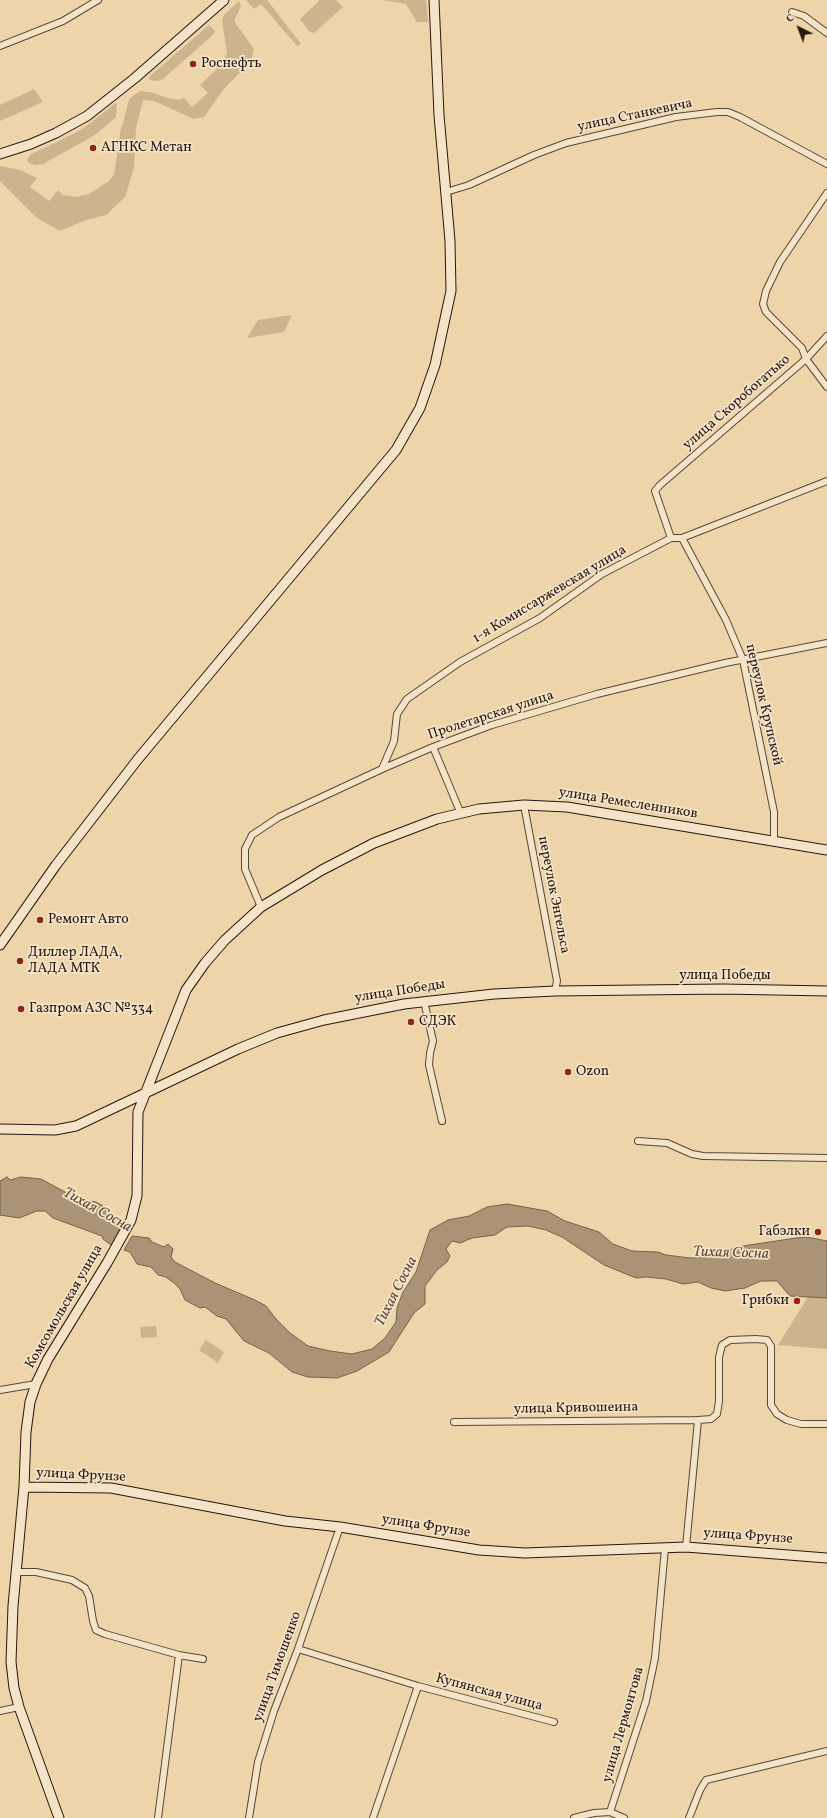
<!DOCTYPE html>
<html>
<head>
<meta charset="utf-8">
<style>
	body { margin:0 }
	#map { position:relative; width:827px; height:1818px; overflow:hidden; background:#eed4a9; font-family:Vollkorn,serif }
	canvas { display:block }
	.north { position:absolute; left:779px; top:8px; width:40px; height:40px; -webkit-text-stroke:3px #f4e3c7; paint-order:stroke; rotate:318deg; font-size:11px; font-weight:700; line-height:16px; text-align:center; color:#261711 }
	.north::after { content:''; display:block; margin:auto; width:14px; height:18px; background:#261711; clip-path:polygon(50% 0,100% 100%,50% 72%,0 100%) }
</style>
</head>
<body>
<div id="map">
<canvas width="827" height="1818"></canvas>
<div class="north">С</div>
</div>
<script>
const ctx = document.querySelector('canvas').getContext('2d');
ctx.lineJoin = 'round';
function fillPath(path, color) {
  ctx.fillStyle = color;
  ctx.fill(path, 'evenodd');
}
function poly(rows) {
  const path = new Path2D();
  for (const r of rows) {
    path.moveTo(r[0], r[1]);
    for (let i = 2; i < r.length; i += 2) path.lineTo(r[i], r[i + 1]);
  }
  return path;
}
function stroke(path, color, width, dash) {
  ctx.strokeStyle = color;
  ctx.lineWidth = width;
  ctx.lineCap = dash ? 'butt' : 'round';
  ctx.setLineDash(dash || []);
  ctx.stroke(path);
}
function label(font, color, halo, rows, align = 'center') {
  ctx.font = font + ' Vollkorn,serif';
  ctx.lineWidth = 3.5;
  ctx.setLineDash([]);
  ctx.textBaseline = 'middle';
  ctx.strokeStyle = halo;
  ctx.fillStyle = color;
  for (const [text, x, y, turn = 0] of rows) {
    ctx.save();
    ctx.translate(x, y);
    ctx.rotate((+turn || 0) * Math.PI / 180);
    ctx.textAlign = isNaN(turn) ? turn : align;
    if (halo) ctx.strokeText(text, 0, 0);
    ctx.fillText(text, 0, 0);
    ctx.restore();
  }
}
const green = poly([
	[246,0,267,0,301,44,297,46,261,4,254,9],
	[319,0,336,0,343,7,314,33,309,31,300,19,319,1],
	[382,0,426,0,428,22,417,22,406,4],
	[239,1,241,6,234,21,254,49,251,61,223,90,204,117,194,119,154,101,143,100,136,128,134,168,125,197,106,215,86,220,60,231,37,218,0,181,0,166,20,170,37,178,30,187,49,201,58,190,63,195,77,197,89,194,109,181,114,175,121,128,123,124,129,99,140,91,150,92,168,98,179,100,184,98,192,107,208,93,200,85,221,65,227,53,222,20,224,15],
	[209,25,215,31,214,34,163,79,158,81,149,80,150,76],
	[34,89,43,102,0,121,0,105],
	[117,102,116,117,95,135,43,164,35,165,29,163,27,160,31,154,57,142,84,128],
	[292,315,284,332,247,338,258,320],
	[808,1297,827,1298,827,1349,778,1345],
	[156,1326,157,1337,141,1338,140,1327],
	[206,1340,224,1352,218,1363,199,1350]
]);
const water = poly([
	[7,1177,10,1180,21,1177,41,1179,78,1199,96,1202,103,1206,117,1225,125,1230,115,1248,103,1239,102,1236,53,1218,45,1211,37,1211,19,1218,0,1215,0,1181,7,1177],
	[507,1204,547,1211,565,1221,599,1232,613,1244,632,1251,658,1252,666,1255,690,1258,715,1257,736,1247,796,1238,807,1237,827,1241,827,1298,790,1296,777,1281,761,1281,745,1288,725,1291,711,1288,698,1282,683,1284,666,1279,646,1277,636,1278,604,1265,562,1237,546,1230,528,1226,507,1227,495,1235,472,1238,460,1243,452,1241,446,1249,450,1256,447,1262,437,1270,425,1286,425,1304,414,1313,389,1352,357,1371,337,1378,308,1377,292,1372,269,1353,244,1341,226,1319,217,1316,205,1307,200,1308,185,1300,180,1289,174,1283,166,1277,158,1275,151,1267,137,1264,130,1252,124,1250,132,1236,149,1238,152,1242,164,1247,168,1244,173,1249,171,1257,175,1262,215,1283,255,1300,266,1306,276,1319,290,1333,308,1346,330,1351,352,1354,372,1349,385,1338,396,1322,397,1308,403,1292,416,1272,430,1230,448,1220,469,1216,487,1207,507,1204]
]);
const street = poly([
	[792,12,804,16,827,33],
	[0,46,63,21,98,0],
	[446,192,469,185,534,155,566,143,676,117,717,112,728,112,740,117,827,164],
	[827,193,780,262,766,291,763,304,766,312,802,348,806,359,827,387],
	[671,538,655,491,660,485,806,359,827,336],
	[682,538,726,620,743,660,774,812,774,842],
	[433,747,461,814],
	[382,769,394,741,397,714,407,699,460,662,540,618,602,574,671,538,682,538,827,481],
	[524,805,557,981,555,991],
	[261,907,245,869,245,849,252,835,279,817,382,769,433,747,492,725,597,694,725,663,827,643],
	[424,1001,433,1041,430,1053,429,1065,442,1121],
	[638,1141,667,1143,692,1154,703,1156,827,1158],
	[0,1390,36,1384],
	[454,1422,698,1420],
	[686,1547,698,1420,711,1419,717,1414,719,1401,719,1357,722,1345,730,1340,756,1339,767,1340,771,1346,771,1405,777,1414,787,1420,801,1424,827,1424],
	[16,1572,36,1572,72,1580,85,1588,89,1596,93,1621,96,1630,105,1634,179,1655,158,1818],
	[298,1649,418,1686,554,1722],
	[179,1655,203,1659],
	[0,1711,19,1707],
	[610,1812,646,1701,655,1658,665,1548],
	[249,1818,258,1762,274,1711,298,1649,340,1527],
	[373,1818,418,1686],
	[574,1818,594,1813,610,1812,624,1818],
	[689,1818,700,1790,706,1780,827,1751]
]);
const secondary = poly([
	[0,154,31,144,56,133,87,116,135,78,224,0],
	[0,945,56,865,138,759,396,450,420,408,435,365,451,291,450,241,439,115,434,0],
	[0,1129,55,1130,76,1126,238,1049,277,1033,324,1020,404,1004,494,994,555,991,723,989,827,991],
	[24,1487,111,1488,285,1521,340,1527,479,1550,525,1553,686,1547,827,1558],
	[59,1818,19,1707,14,1688,11,1662,13,1606,24,1487,26,1432,30,1402,36,1384,48,1359,107,1263,131,1220,137,1196,138,1112,186,990,205,963,225,940,261,907,322,870,374,843,437,819,479,809,524,805,567,807,827,850]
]);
const markers = [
	[193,64,4,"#8f2418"],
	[93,148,4,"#8f2418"],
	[40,920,4,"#8f2418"],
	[20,961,4,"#8f2418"],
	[21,1009,4,"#8f2418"],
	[411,1022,4,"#8f2418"],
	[568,1072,4,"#8f2418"],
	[818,1232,4,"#8f2418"],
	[797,1301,4,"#8f2418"]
];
const poiNames = [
	["Роснефть",201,64],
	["АГНКС Метан",101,148],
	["Ремонт Авто",48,920],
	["Диллер ЛАДА,",28,953],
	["ЛАДА МТК",28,969],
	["Газпром АЗС №334",29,1009],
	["СДЭК",419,1022],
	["Ozon",576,1072],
	["Габэлки",810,1232,"right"],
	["Грибки",789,1301,"right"]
];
const streetNames = [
	["улица Станкевича",635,116,-12],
	["улица Скоробогатько",737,403,-41],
	["1-я Комиссаржевская улица",550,595,-31],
	["переулок Крупской",763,705,77],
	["Пролетарская улица",491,716,-18],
	["улица Ремесленников",628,804,9],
	["переулок Энгельса",553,895,79],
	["улица Победы",725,976],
	["улица Победы",400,992,-9],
	["Комсомольская улица",65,1307,-60],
	["улица Кривошеина",576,1409,-1],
	["улица Фрунзе",81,1476,3],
	["улица Фрунзе",426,1527,9],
	["улица Фрунзе",748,1537,4],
	["улица Тимошенко",278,1667,-70],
	["Купянская улица",489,1693,15],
	["улица Лермонтова",624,1725,-74]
];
const waterNames = [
	["Тихая Сосна",97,1211,29],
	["Тихая Сосна",731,1254,2],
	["Тихая Сосна",397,1292,-63]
];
fillPath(green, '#ccb48f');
fillPath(water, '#aa9475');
stroke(water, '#75624d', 1);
stroke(street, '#584637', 8);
stroke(secondary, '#261711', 11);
stroke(street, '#f4e3c7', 6);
stroke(secondary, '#f4e3c7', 9);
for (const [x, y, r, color] of markers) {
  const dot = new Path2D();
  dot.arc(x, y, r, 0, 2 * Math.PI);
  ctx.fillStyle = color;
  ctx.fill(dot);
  stroke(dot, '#f4e3c7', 1.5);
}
label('14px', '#261711', '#f4e3c7', poiNames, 'left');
label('14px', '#261711', '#f4e3c7', streetNames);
label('italic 15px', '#5b4939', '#f4e3c7', waterNames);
</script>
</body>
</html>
